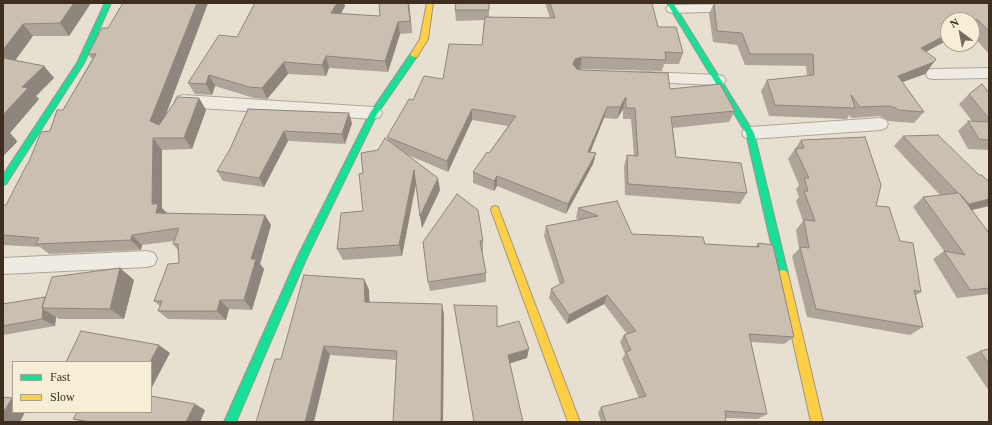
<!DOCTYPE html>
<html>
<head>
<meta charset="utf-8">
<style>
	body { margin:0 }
	#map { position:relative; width:992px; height:425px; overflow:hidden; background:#e7e0d1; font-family:Georgia,serif }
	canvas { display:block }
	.frame { position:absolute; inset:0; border:4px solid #3d2e20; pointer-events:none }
	.legend { position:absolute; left:12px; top:361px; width:140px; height:52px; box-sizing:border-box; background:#f7eed8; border:1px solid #ada18e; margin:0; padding:5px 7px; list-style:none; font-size:12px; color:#3d2e20 }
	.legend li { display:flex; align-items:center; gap:8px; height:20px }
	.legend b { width:20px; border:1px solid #ada18e }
	.north { position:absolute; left:940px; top:12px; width:40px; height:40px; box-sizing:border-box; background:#f7eed8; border:1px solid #ada18e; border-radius:50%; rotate:328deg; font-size:11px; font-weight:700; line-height:16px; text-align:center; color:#3d2e20 }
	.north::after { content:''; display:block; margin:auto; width:14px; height:18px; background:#786c5e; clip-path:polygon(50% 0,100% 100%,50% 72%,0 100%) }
</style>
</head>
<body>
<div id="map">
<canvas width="992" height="425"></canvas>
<div class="frame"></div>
<ul class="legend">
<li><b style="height:5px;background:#16e098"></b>Fast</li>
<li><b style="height:5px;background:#ffcf43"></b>Slow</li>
</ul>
<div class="north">N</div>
</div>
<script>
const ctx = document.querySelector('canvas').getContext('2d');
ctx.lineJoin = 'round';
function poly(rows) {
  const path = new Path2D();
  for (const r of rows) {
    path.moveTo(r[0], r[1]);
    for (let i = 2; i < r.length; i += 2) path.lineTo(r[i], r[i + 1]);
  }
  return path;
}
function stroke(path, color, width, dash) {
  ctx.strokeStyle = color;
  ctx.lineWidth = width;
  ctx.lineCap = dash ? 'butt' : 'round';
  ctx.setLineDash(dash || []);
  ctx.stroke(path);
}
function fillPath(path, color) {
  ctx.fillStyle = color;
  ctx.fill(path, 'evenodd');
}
const street = poly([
	[736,4,741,5,743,8,741,11,673,13,668,12,666,9,668,6,673,5,736,4],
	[989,68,989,78,933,79,928,78,926,74,928,70,933,69,989,68],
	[644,72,718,75,723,76,726,80,723,84,718,85,644,82,639,81,636,77,639,73,644,72],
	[183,95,374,107,380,109,382,113,380,117,374,119,183,107,177,105,175,101,177,97,183,95],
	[880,118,886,120,888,124,886,128,880,130,750,139,744,137,742,133,744,129,750,127,880,118],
	[147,251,154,253,157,259,154,265,147,267,3,274,3,258,147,251]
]);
const fast = poly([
	[105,3,111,3,84,63,6,184,3,185,3,175,77,63,105,3],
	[667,3,673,3,754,133,788,274,786,277,783,278,780,277,778,274,746,133,667,3],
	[411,53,417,53,418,55,377,114,307,257,236,422,224,422,298,256,370,113,411,53]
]);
const slow = poly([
	[427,3,433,3,428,39,417,57,414,57,410,55,420,39,427,3],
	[495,206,498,207,499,210,580,422,568,422,491,210,492,207,495,206],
	[783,270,786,271,788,274,823,422,811,422,778,274,780,271,783,270]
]);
const wall = poly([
	[3,3,91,3,69,36,33,36,15,60,44,66,54,78,36,96,39,99,10,133,17,141,16,143,3,156],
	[123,3,208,3,165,116,199,98,206,110,192,149,162,150,162,208,166,213,271,225,260,264,264,269,252,310,229,309,226,320,168,319,158,311,160,306,154,301,179,263,178,250,173,244,174,241,142,245,141,250,49,254,40,247,3,245,3,205,6,205,28,164,63,110,92,59,88,54,108,28],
	[255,3,344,3,345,6,340,14,380,16,379,3,409,3,412,33,400,34,388,72,329,68,326,76,288,74,267,99,254,98,215,86,212,95,195,94,188,83,237,37],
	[489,3,489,17,550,18,545,3,652,3,658,27,683,53,679,64,664,64,662,71,580,69,578,69,670,89,735,111,729,122,673,128,676,157,747,193,740,204,625,195,624,166,627,155,634,155,631,119,623,119,623,109,617,119,604,118,590,152,596,153,593,164,566,214,497,186,494,191,473,183,473,172,489,153,508,126,472,120,448,172,408,155,440,190,422,228,420,216,416,185,402,256,343,260,337,249,363,211,363,173,378,150,388,140,387,137,413,100,443,79,482,45,484,20,456,21,455,10],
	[714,3,989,3,989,54,972,35,972,20,948,20,948,40,926,52,934,62,925,74,902,82,924,112,914,123,888,121,886,119,880,116,852,118,849,115,847,119,769,116,761,91,767,80,807,76,806,66,745,65,737,45,713,42,709,14],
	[989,93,989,150,968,149,958,131,968,121,972,121,959,104,969,94],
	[248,109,352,123,345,144,288,141,264,187,223,181,217,171,230,149],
	[903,136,987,180,989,178,989,206,972,210,989,233,989,294,957,298,933,259,944,251,913,207,923,197,940,195,894,146],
	[801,140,876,206,900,241,921,292,916,295,923,327,910,335,807,317,792,256,799,249,796,230,803,221,796,201,799,197,796,189,799,185,788,159],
	[617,201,632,234,705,244,755,247,758,243,794,337,784,344,751,342,767,414,758,419,726,418,726,422,601,422,598,413,601,407,639,398,622,359,625,354,620,342,624,335,627,334,604,304,567,324,549,298,551,289,560,285,544,236,546,226,579,220,576,218,578,208],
	[483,241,483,251,482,251,486,273,486,282,430,291,428,282,423,242],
	[120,268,134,280,124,319,59,319,56,317,55,326,3,335,3,304,45,297],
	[364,279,369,290,369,302,444,314,443,422,393,422,396,360,330,355,281,359],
	[989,349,989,391,966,357,980,351],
	[205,410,200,422,81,422,73,419]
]);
const shadedWall = poly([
	[74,3,91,3,69,36,60,23],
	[197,3,208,3,159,133,150,121],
	[337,3,344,3,345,6,335,25,331,13],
	[408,3,409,3,412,33,410,21],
	[977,19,972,25,972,22],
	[398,22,400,34,388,72,385,61],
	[23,24,33,36,9,69,3,63,3,50],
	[948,34,948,40,912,59,921,48],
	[326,56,329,68,326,76,322,65],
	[582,57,580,69,574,70,573,64,575,59],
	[284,62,288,74,267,99,262,88],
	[934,62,925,74,889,87,898,76],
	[44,66,54,78,36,96,39,99,10,133,17,141,16,143,3,156,3,115,22,87],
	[209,75,215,86,212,95,206,84],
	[626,97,623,109,617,119,620,107],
	[199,98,206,110,192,149,184,138],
	[607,107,604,118,586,163,588,152],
	[472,109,472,120,448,172,447,161],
	[349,113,352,123,345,144,342,134],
	[284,131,288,141,264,187,259,178],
	[153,138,162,150,162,208,168,214,156,213,152,204],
	[596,153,593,164,566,214,568,204],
	[414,170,416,182,402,256,399,245],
	[497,176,497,186,494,191,494,181],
	[438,178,440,190,422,228,420,216],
	[989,199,989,206,958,213,969,204],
	[265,215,271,225,260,264,264,269,252,310,244,300,251,259],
	[132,235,142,245,141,250,131,240],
	[120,268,134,280,124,319,110,309],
	[364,279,369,290,370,312,365,302],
	[607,295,604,304,567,324,569,315],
	[220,300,229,309,226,320,217,311],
	[442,304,444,314,443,422,441,422],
	[43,309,56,317,55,326,42,319],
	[159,345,170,353,151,389,151,362,150,362],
	[324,346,330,355,314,422,305,422],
	[529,349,527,358,508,364,508,355],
	[12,398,13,398,13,412,25,412,20,422,3,422,3,413],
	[195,404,205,410,200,422,186,422]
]);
const building = poly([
	[3,3,74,3,60,23,23,24,3,50,3,3],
	[123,3,197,3,150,121,159,125,178,97,199,98,184,138,153,138,152,204,158,204,156,213,265,215,251,259,256,259,244,300,220,300,217,311,158,311,162,301,154,301,168,264,179,263,178,244,173,244,179,228,132,235,131,240,36,244,39,238,3,235,3,205,6,205,27,164,28,164,41,132,50,131,57,110,63,110,96,54,88,54,102,28,108,28,123,3],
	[255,3,337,3,331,13,380,16,379,3,408,3,410,21,398,22,385,61,326,56,322,65,284,62,262,88,249,87,209,75,206,84,188,83,219,35,237,37,255,3],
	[456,3,489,3,489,10,455,10,456,3],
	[550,3,652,3,658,27,676,27,683,53,665,52,666,60,582,57,575,59,573,64,577,69,582,70,668,73,670,89,720,84,735,111,671,117,676,157,741,163,747,193,628,184,627,155,638,156,635,108,626,108,626,97,620,107,607,107,588,152,596,153,568,204,497,176,494,181,473,172,487,152,489,153,516,116,472,109,447,161,387,137,409,99,413,100,424,76,443,79,449,44,482,45,485,17,555,18,550,3],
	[714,3,989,3,989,31,977,19,972,22,972,20,948,20,948,34,921,48,936,59,934,62,898,76,924,112,898,110,896,108,889,106,860,107,851,95,855,108,775,105,767,80,814,75,813,54,750,54,742,33,717,31,714,3],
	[3,58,44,66,22,87,28,88,3,115,3,58],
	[982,84,989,93,989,119,969,94,982,84],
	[248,109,349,113,342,134,284,131,259,178,217,171,230,149,248,109],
	[968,121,989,122,989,140,979,139,968,121],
	[938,135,979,175,982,175,989,182,989,199,969,204,959,193,989,233,989,288,970,290,944,251,965,255,923,197,958,193,903,136,938,135],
	[865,137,881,185,876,206,889,207,900,241,913,243,921,292,914,290,923,327,816,309,800,247,809,248,804,220,815,221,804,191,808,191,804,178,809,178,795,149,804,148,801,140,865,137],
	[385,138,438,178,420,216,414,170,399,245,337,249,341,213,363,211,359,174,363,173,361,153,378,150,385,138],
	[457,194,478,210,483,241,480,241,486,273,428,282,423,242,457,194],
	[617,201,632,234,703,237,705,244,759,247,758,243,773,245,794,337,749,334,767,414,725,411,726,422,606,422,601,407,646,396,626,352,631,350,624,335,636,331,607,295,569,315,551,289,564,282,546,226,598,216,578,208,617,201],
	[120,268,110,309,42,308,52,277,120,268],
	[304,275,364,279,365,302,442,304,441,422,393,422,397,351,324,346,305,422,256,422,275,359,281,359,304,275],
	[45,297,42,308,43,309,42,319,3,326,3,304,45,297],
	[454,305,497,306,497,327,519,321,529,349,508,355,523,422,474,422,454,305],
	[81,331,159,345,150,362,66,362,81,331],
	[989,349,989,364,980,351,989,349],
	[151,396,195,404,186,422,91,422,73,419,77,412,151,412,151,396],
	[3,397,12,398,3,413,3,397]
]);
stroke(street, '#ada599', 2);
stroke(fast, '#9c958a', 2);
stroke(slow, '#9c958a', 2);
fillPath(street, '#efebe3');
fillPath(fast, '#16e098');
fillPath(slow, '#ffcf43');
fillPath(wall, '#afa499');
fillPath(shadedWall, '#8e867d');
fillPath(building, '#cbbfb2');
stroke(building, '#8e867d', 1);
</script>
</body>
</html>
